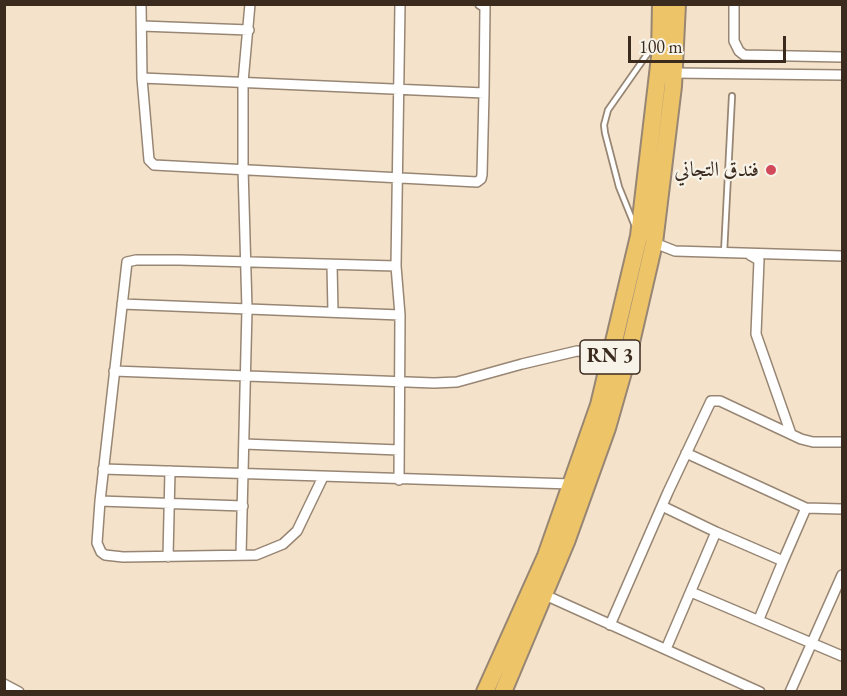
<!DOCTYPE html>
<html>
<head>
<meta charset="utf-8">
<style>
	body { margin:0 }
	#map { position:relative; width:847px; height:696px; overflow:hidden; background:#f4e3ca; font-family:"EB Garamond",serif }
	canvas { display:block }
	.frame { position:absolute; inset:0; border:6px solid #3b2a1e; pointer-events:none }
	.scale { position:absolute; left:628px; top:36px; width:158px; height:27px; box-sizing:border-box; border:3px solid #3b2a1e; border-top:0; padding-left:8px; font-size:18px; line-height:21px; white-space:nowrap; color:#3b2a1e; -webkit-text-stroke:4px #f7f3e8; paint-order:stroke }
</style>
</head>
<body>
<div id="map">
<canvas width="847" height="696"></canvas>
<div class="frame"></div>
<div class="scale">100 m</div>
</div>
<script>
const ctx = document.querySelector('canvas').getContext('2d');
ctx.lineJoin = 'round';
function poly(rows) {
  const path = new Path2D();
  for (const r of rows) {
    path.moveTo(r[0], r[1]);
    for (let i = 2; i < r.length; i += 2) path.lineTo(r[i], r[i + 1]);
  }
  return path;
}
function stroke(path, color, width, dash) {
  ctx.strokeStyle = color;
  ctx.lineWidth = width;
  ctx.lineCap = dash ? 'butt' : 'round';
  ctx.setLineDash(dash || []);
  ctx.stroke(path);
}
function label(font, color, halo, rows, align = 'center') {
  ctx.font = font + ' "EB Garamond",Amiri,serif';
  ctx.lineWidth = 4.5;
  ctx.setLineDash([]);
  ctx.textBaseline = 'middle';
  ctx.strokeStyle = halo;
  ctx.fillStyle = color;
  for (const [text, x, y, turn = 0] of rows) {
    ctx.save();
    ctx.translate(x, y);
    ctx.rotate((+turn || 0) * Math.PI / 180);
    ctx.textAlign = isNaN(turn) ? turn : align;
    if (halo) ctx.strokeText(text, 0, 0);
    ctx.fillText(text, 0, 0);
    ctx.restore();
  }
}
const lane = poly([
	[634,224,619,187,605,133,604,125,608,110,655,43],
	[724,253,732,96]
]);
const street = poly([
	[141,4,142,78,149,160,154,165,477,182,481,179,482,175,484,93,485,7,480,4],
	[734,4,734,41,739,51,744,55,842,57],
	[142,26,249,30],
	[673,73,842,75],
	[142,78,484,93],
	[652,242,675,251,842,256],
	[750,255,759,260,756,334,791,434],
	[332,265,333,312],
	[396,266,400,4],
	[122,304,400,315],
	[114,371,434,383,457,382,522,364,577,351,611,353],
	[244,444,399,450],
	[103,469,571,484],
	[323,477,297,531,283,544,256,555,123,557,105,555,101,552,97,543,100,501,127,262,136,260,179,260,396,266,400,315,399,480],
	[100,501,243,506],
	[662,506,716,532],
	[806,508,842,509],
	[241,555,247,309,243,168,243,82,250,4],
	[168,557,170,471],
	[691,592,842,656],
	[545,595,760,692],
	[759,619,783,561],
	[610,625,668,492,711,401,720,401,801,439,813,442,842,442],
	[666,649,716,532,783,561,806,508,686,453],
	[4,684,19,692],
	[790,692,842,575]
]);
const highway = poly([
	[485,692,546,556,599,405,639,236,660,57,661,4],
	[503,692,566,542,607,428,629,351,654,243,673,86,677,4]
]);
const markers = [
	[771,170,6,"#d1495b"]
];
const shields = [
	[610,357,60]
];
const shieldNames = [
	["RN 3",610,357]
];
const poiNames = [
	["فندق التجاني",759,170]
];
stroke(lane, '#988674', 8);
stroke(street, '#988674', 12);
stroke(highway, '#988674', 20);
stroke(lane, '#fff', 4.5);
stroke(street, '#fff', 9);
stroke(highway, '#eec469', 16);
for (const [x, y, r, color] of markers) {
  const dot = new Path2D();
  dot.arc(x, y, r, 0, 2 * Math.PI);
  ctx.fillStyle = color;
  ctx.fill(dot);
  stroke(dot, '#f7f3e8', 2);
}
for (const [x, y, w] of shields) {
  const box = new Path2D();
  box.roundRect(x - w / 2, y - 17, w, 34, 4.5);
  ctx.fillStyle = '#f7f3e8';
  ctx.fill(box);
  stroke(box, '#3b2a1e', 1.5);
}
label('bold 20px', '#3b2a1e', null, shieldNames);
label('21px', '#3b2a1e', '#f7f3e8', poiNames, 'right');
</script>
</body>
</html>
